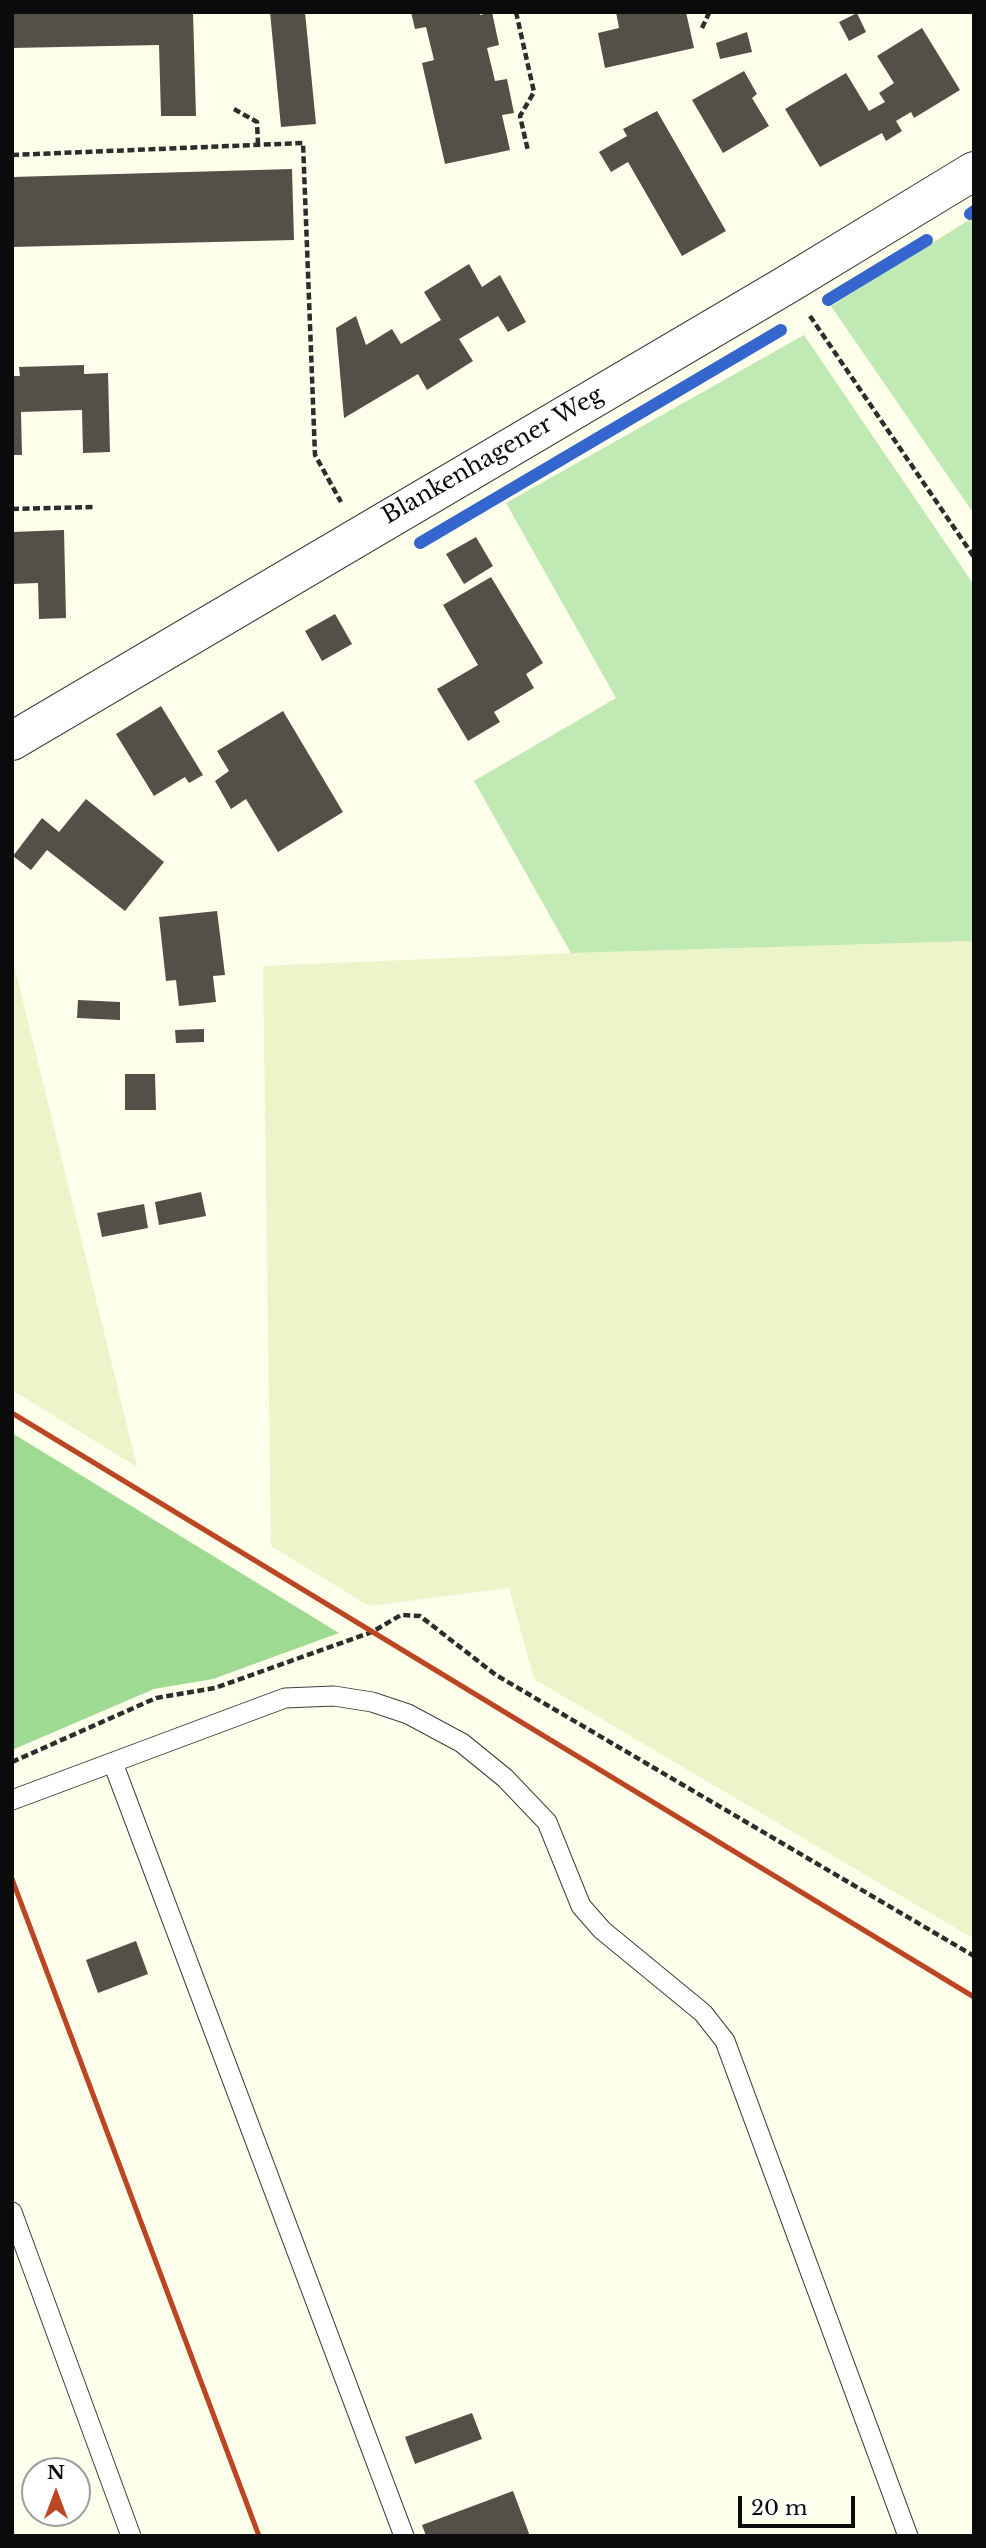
<!DOCTYPE html>
<html>
<head>
<meta charset="utf-8">
<style>
	body { margin:0 }
	#map { position:relative; width:986px; height:2548px; overflow:hidden; background:#fdffea; font-family:"Libre Baskerville",serif }
	canvas { display:block }
	.frame { position:absolute; inset:0; border:14px solid #0b0b0b; pointer-events:none }
	.north { position:absolute; left:21px; top:2457px; width:70px; height:70px; box-sizing:border-box; background:#fff; border:2px solid #9d9d9d; border-radius:50%; rotate:0deg; font-size:19px; font-weight:700; line-height:28px; text-align:center; color:#0b0b0b }
	.north::after { content:''; display:block; margin:auto; width:24px; height:32px; background:#bc4623; clip-path:polygon(50% 0,100% 100%,50% 72%,0 100%) }
	.scale { position:absolute; left:738px; top:2496px; width:117px; height:32px; box-sizing:border-box; border:4px solid #0b0b0b; border-top:0; padding-left:9px; font-size:21px; line-height:24px; white-space:nowrap; color:#0b0b0b; -webkit-text-stroke:5px #fff; paint-order:stroke }
</style>
</head>
<body>
<div id="map">
<canvas width="986" height="2548"></canvas>
<div class="frame"></div>
<div class="north">N</div>
<div class="scale">20 m</div>
</div>
<script>
const ctx = document.querySelector('canvas').getContext('2d');
ctx.lineJoin = 'round';
function fillPath(path, color) {
  ctx.fillStyle = color;
  ctx.fill(path, 'evenodd');
}
function poly(rows) {
  const path = new Path2D();
  for (const r of rows) {
    path.moveTo(r[0], r[1]);
    for (let i = 2; i < r.length; i += 2) path.lineTo(r[i], r[i + 1]);
  }
  return path;
}
function stroke(path, color, width, dash) {
  ctx.strokeStyle = color;
  ctx.lineWidth = width;
  ctx.lineCap = dash ? 'butt' : 'round';
  ctx.setLineDash(dash || []);
  ctx.stroke(path);
}
function label(font, color, halo, rows, align = 'center') {
  ctx.font = font + ' "Libre Baskerville",serif';
  ctx.lineWidth = 7;
  ctx.setLineDash([]);
  ctx.textBaseline = 'middle';
  ctx.strokeStyle = halo;
  ctx.fillStyle = color;
  for (const [text, x, y, turn = 0] of rows) {
    ctx.save();
    ctx.translate(x, y);
    ctx.rotate((+turn || 0) * Math.PI / 180);
    ctx.textAlign = isNaN(turn) ? turn : align;
    if (halo) ctx.strokeText(text, 0, 0);
    ctx.fillText(text, 0, 0);
    ctx.restore();
  }
}
const farmland = poly([
	[974,941,974,1939,534,1679,509,1588,369,1606,271,1546,263,966,571,953],
	[12,956,137,1467,12,1390]
]);
const green = poly([
	[974,217,974,514,831,306],
	[804,335,974,585,974,941,571,953,474,781,616,698,506,503]
]);
const forest = poly([
	[12,1433,339,1633,213,1679,154,1689,12,1750]
]);
const stream = poly([
	[970,214,974,211],
	[828,300,927,240],
	[420,543,781,330]
]);
const building = poly([
	[12,12,193,12,196,116,161,116,159,45,12,48],
	[270,12,305,12,316,124,281,127],
	[411,12,479,12,480,15,492,12,499,45,487,48,495,81,507,79,514,113,502,115,510,150,445,164,422,63,434,60,426,27,415,29],
	[616,12,686,12,694,48,605,68,598,33,619,28],
	[857,13,866,32,849,41,839,22],
	[922,28,960,90,914,118,911,112,896,121,902,131,886,141,882,133,820,167,785,109,846,73,869,111,885,102,879,93,894,83,877,56],
	[747,32,752,52,720,59,716,43],
	[744,71,757,94,752,98,769,126,723,153,692,100],
	[657,111,726,231,682,256,628,162,611,172,599,152,627,136,623,129],
	[292,169,294,240,12,247,12,177],
	[469,264,482,287,500,275,526,322,508,332,498,316,459,339,473,361,427,390,418,374,344,418,336,328,356,316,366,345,392,329,401,344,441,320,424,292],
	[84,365,84,374,108,373,110,452,83,453,82,410,21,412,22,455,12,455,12,376,20,376,19,367],
	[64,530,66,618,39,619,38,583,12,584,12,532],
	[476,537,493,566,464,584,446,554],
	[491,577,543,663,526,674,534,688,494,712,500,722,468,741,437,689,478,665,443,605],
	[335,614,352,644,322,661,305,631],
	[161,706,203,775,189,783,185,777,154,796,116,734],
	[283,711,343,812,278,852,246,799,231,809,215,781,229,771,217,751],
	[86,799,164,862,125,911,47,850,31,870,13,856,42,818,59,832],
	[217,911,225,975,213,976,216,1002,179,1006,176,980,166,981,159,917],
	[78,1000,120,1002,120,1020,77,1018],
	[204,1029,204,1042,176,1043,175,1030],
	[125,1074,155,1074,156,1110,125,1110],
	[201,1192,206,1216,159,1225,155,1202],
	[144,1204,148,1228,102,1237,97,1213],
	[136,1941,148,1974,98,1993,86,1960],
	[472,2413,482,2439,415,2464,405,2437],
	[513,2491,530,2536,426,2536,422,2525]
]);
const path = poly([
	[516,12,534,92,520,116,528,151],
	[702,28,709,13,713,12],
	[234,109,257,122,258,144],
	[12,155,303,143,315,455,341,502],
	[810,316,974,557],
	[12,509,95,507],
	[12,1762,156,1698,215,1688,372,1632,401,1615,420,1616,496,1675,974,1956]
]);
const service = poly([
	[113,1763,404,2536],
	[12,1800,285,1698,334,1696,372,1702,408,1714,462,1743,505,1778,547,1822,581,1906,602,1930,703,2013,725,2041,908,2536],
	[12,2212,131,2536]
]);
const minor = poly([
	[12,741,788,284,974,171]
]);
const rail = poly([
	[12,1413,974,1997],
	[12,1879,259,2536]
]);
const streetNames = [
	["Blankenhagener Weg",493,456,-30]
];
fillPath(farmland, '#ecf4ca');
fillPath(green, '#c1e9b4');
fillPath(forest, '#9fda93');
stroke(stream, '#3566ce', 12);
fillPath(building, '#545048');
stroke(service, '#3e3e3e', 21);
stroke(minor, '#3e3e3e', 40);
stroke(path, '#2d2d2d', 4.5, [7, 3.5]);
stroke(service, '#fff', 19);
stroke(minor, '#fff', 38);
stroke(rail, '#bc4623', 5);
label('23px', '#0b0b0b', '#fff', streetNames);
</script>
</body>
</html>
